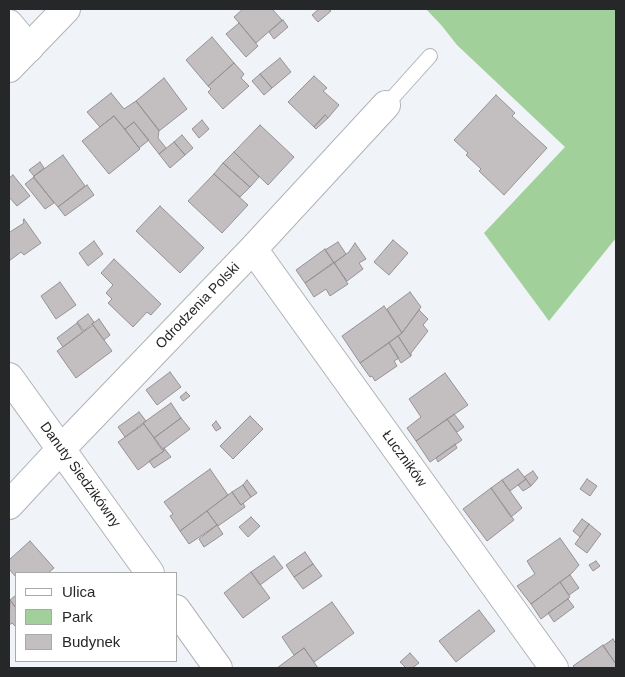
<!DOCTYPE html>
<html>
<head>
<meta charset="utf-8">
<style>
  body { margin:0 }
  #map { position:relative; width:625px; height:677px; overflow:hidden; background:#f0f3f7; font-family:Helvetica,sans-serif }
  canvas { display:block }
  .frame { position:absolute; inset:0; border:10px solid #262728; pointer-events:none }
  .legend { position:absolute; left:15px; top:572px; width:162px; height:90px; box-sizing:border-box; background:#fff; border:1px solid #a8a9a9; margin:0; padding:6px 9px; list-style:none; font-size:15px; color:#262728 }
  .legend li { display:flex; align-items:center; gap:10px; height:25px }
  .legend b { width:25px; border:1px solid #a8a9a9 }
</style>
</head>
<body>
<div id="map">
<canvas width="625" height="677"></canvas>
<div class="frame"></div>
<ul class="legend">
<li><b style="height:6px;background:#fff"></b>Ulica</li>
<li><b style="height:14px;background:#a1d09b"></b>Park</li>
<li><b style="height:14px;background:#c3bfc1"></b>Budynek</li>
</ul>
</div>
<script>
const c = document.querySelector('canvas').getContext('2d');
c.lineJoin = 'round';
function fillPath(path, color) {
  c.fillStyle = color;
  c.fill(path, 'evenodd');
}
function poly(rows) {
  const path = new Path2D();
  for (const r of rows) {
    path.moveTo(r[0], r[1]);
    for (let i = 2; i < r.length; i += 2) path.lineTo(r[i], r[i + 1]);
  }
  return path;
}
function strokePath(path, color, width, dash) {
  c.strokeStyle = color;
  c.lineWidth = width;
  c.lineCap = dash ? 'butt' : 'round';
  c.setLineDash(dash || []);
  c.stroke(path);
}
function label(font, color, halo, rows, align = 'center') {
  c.font = font + ' Helvetica,sans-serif';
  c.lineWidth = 4.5;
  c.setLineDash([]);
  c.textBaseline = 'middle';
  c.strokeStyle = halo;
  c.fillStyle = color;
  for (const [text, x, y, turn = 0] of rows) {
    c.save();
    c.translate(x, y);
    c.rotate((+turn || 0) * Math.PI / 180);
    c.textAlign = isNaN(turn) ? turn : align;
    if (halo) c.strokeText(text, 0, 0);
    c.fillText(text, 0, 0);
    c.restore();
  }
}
fillPath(poly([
  [426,9,616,9,616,238,549,321,484,233,565,147,457,45,442,26]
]), '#a1d09b');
const building = poly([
  [243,9,272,9,282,20,256,43,234,17,243,9],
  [319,9,328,9,331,11,318,22,312,15,319,9],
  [283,20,288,27,274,39,269,32,283,20],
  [239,23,258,46,246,57,226,34,239,23],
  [212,37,234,63,208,86,186,60,212,37],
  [280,58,291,72,272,88,260,74,280,58],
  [234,63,244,74,241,78,249,86,223,109,208,92,211,89,208,86,234,63],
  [260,74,272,88,264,95,252,81,260,74],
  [314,76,327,88,323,91,339,105,328,118,325,115,314,127,288,102,314,76],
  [164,78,187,109,159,131,136,101,164,78],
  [111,93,124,109,136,101,159,130,158,138,166,148,159,154,134,122,125,129,114,116,100,127,87,112,111,93],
  [496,95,515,113,512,116,547,148,504,195,479,171,481,169,466,155,468,153,454,140,496,95],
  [325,115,328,118,316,129,314,127,325,115],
  [114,116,140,149,109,174,82,141,114,116],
  [202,120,209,129,199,138,192,129,202,120],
  [134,122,149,140,139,148,125,129,134,122],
  [260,125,294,157,268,185,234,152,260,125],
  [182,135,193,148,185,155,174,142,182,135],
  [174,142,185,155,170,168,159,154,174,142],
  [234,152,259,177,250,187,223,163,234,152],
  [63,155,85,186,58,207,33,177,63,155],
  [40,162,44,168,34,176,29,170,40,162],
  [223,163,250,187,240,197,214,174,223,163],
  [214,174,248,205,222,233,188,201,214,174],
  [13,175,30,196,17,206,9,197,9,178,13,175],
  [34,177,54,203,45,209,25,184,34,177],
  [87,185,94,195,65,216,58,207,87,185],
  [160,206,204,248,180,273,136,231,160,206],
  [24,219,41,243,24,255,21,252,9,261,9,230,10,232,24,223,23,220,24,219],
  [393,240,408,253,389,275,374,262,393,240],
  [94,241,103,254,88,266,79,253,94,241],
  [338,242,346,254,334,263,325,250,338,242],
  [355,243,366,259,359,263,363,269,347,281,334,263,349,252,355,243],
  [325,249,334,263,305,283,296,270,325,249],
  [114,259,161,304,151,315,147,312,133,327,108,303,112,299,106,293,113,285,101,273,114,259],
  [334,262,348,284,330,296,326,289,314,297,305,283,334,262],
  [60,282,76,305,56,319,41,296,60,282],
  [410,292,421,307,402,333,387,309,410,292],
  [384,306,402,333,360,363,342,336,384,306],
  [419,310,428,319,423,325,428,331,411,353,411,356,398,336,402,333,419,310],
  [88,314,94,322,84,331,77,322,88,314],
  [99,319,110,335,104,340,92,324,99,319],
  [77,323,83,332,63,347,57,338,77,323],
  [93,325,112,351,76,378,57,351,93,325],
  [398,336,411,356,401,363,389,343,398,336],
  [389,343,399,358,394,361,397,366,375,381,372,376,370,377,360,363,389,343],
  [170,372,181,387,157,405,146,390,170,372],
  [445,373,468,405,416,441,407,428,421,417,409,399,445,373],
  [186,392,190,396,183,401,180,397,186,392],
  [171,403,181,418,154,438,143,423,171,403],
  [139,412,146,421,125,437,118,427,139,412],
  [454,414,464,427,457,432,447,419,454,414],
  [250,416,263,429,233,459,220,446,250,416],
  [181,418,190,429,162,450,154,438,181,418],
  [447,419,462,440,430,462,416,441,447,419],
  [216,421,221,428,216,431,212,425,216,421],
  [144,424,164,451,138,470,118,442,144,424],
  [455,444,457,448,438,462,436,458,455,444],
  [164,448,171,457,154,468,149,461,164,451,164,448],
  [210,469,228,495,180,531,170,516,173,514,164,502,210,469],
  [518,469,526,479,510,491,502,480,518,469],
  [533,471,538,478,531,486,524,477,533,471],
  [526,479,531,486,523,491,518,485,526,479],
  [587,479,597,486,590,496,580,489,587,479],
  [247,480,257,493,251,497,243,485,247,480],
  [502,480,522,508,511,517,491,488,502,480],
  [243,485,251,497,241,505,232,492,243,485],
  [491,488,514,520,487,541,463,509,491,488],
  [232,492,241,505,243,503,245,507,218,526,207,511,232,492],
  [207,511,217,525,189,544,180,531,207,511],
  [251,517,260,526,248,537,239,527,251,517],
  [582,519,589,524,580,537,573,531,582,519],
  [589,524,601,534,587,553,575,544,589,524],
  [217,525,223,534,204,547,199,539,217,525],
  [560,538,579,565,572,573,531,604,517,586,535,574,527,561,560,538],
  [30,541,54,568,48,573,16,573,16,577,9,569,9,560,30,541],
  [305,552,313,564,294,577,286,565,305,552],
  [274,556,283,568,260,585,251,572,274,556],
  [596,561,600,566,593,571,589,565,596,561],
  [313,564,322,576,303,589,294,577,313,564],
  [251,572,270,598,243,618,224,593,251,572],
  [570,575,579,588,569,595,560,582,570,575],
  [560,582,570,597,541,619,531,604,560,582],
  [16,595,16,608,10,600,16,595],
  [568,599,574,607,554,622,548,613,568,599],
  [10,600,16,608,16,627,12,623,9,625,10,600],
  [332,602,354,633,314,662,304,648,294,655,282,637,332,602],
  [479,610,495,631,456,662,439,641,479,610],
  [613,639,616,644,616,664,603,646,613,639],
  [603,645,616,664,616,668,575,668,573,666,603,645],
  [304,648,318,668,277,668,304,648],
  [410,653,419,663,412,668,406,668,400,662,410,653]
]);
fillPath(building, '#c3bfc1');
strokePath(building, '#969194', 1);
const service = poly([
  [386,105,430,56]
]);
const minor = poly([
  [9,24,29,48],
  [253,249,554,668],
  [9,377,150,573],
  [9,505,61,449,253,249,386,105],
  [176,609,218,668]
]);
const tertiary = poly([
  [9,68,66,9]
]);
strokePath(service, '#b0b3b6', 16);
strokePath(minor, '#b0b3b6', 30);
strokePath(tertiary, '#b0b3b6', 30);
strokePath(service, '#fff', 14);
strokePath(minor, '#fff', 28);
strokePath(tertiary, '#fff', 28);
label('14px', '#262728', '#fff', [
  ["Odrodzenia Polski",198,306,-46],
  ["Łuczników",404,459,54],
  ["Danuty Siedzikówny",80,475,54]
]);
</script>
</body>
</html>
